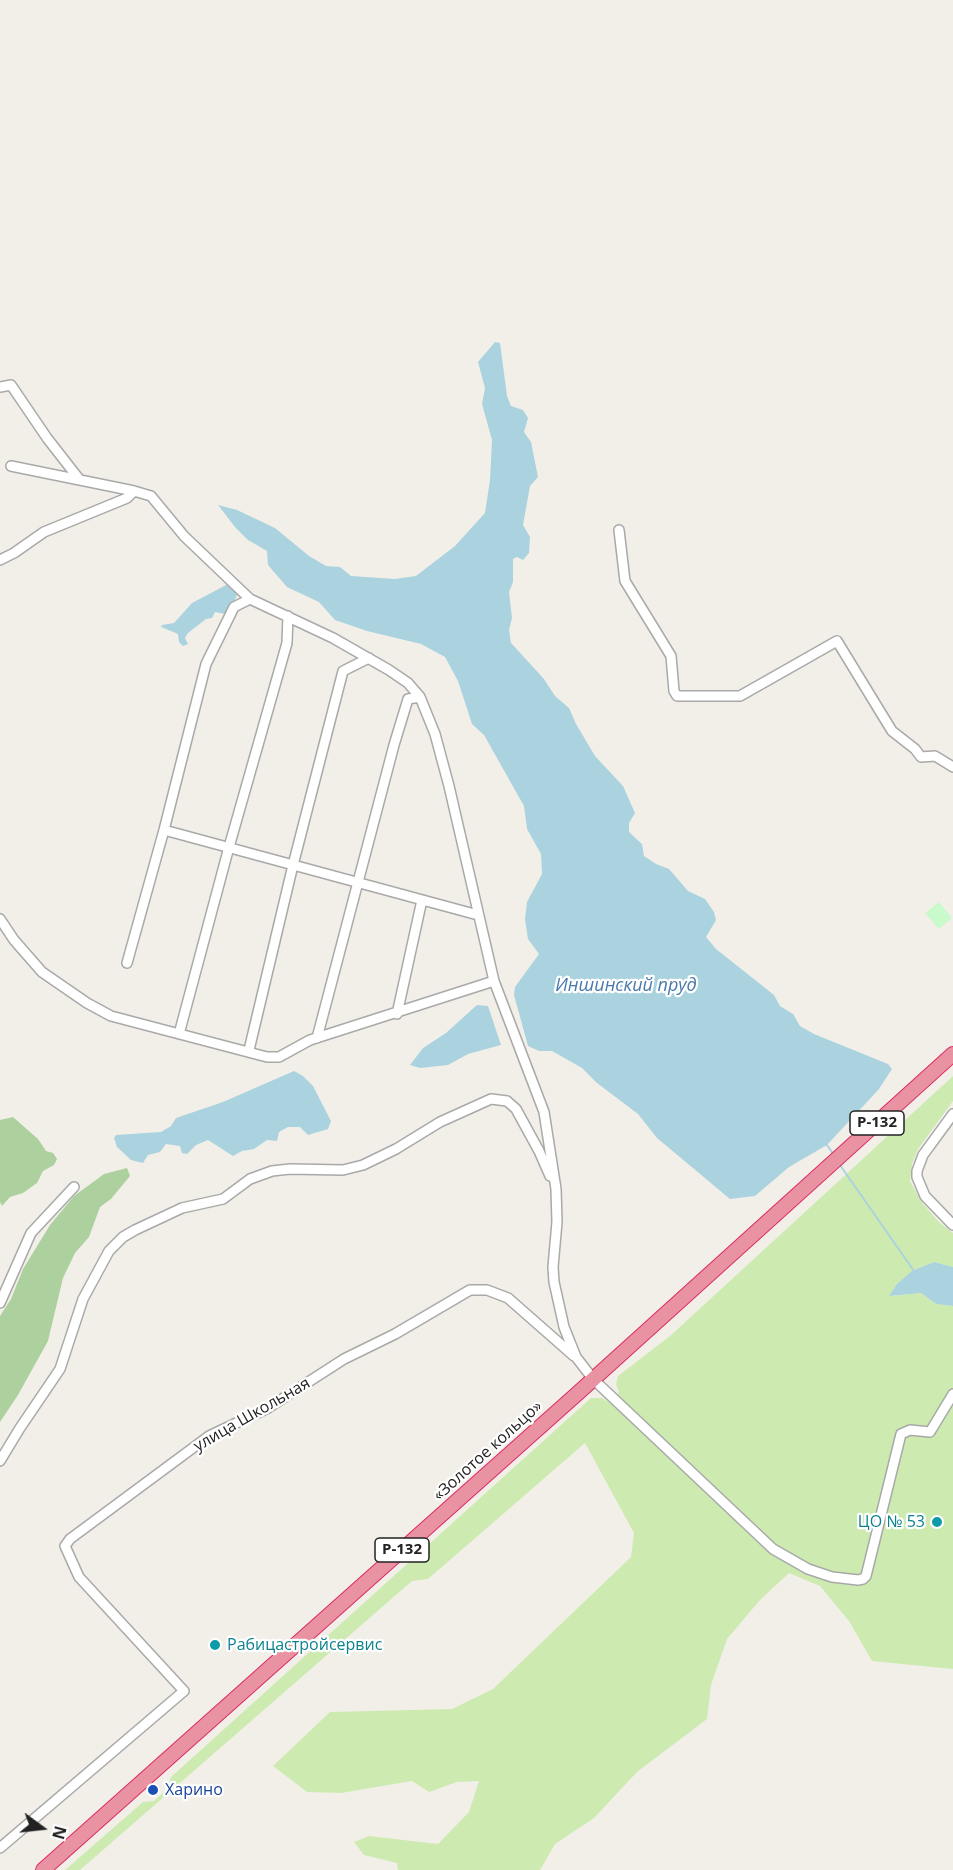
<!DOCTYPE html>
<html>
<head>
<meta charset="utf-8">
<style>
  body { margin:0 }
  #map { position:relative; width:953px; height:1870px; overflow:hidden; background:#f2efe9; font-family:"Open Sans",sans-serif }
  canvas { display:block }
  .north { position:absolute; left:12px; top:1798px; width:60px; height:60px; -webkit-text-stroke:4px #fff; paint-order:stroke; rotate:105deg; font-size:16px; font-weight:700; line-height:24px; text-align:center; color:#222 }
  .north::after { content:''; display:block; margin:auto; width:21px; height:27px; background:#222; clip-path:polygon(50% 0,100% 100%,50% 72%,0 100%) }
</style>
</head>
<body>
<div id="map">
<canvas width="953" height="1870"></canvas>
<div class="north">N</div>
</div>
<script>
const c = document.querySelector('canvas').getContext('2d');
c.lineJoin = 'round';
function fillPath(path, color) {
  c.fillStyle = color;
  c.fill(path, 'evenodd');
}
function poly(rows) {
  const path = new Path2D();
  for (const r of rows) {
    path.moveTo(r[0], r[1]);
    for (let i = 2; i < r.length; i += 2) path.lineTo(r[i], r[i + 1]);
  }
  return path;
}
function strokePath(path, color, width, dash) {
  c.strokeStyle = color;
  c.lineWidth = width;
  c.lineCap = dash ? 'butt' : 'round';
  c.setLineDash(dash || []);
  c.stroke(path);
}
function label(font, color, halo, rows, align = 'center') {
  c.font = font + ' "Open Sans",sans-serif';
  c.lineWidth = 4.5;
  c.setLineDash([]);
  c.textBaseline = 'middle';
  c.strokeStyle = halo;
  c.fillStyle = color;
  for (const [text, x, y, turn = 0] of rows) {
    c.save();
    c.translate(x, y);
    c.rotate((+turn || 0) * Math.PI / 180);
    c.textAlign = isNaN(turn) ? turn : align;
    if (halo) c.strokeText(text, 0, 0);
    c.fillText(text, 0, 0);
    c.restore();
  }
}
fillPath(poly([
  [953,1076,953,1101,918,1149,912,1164,910,1181,923,1204,940,1223,953,1233,953,1267,934,1262,913,1271,897,1284,890,1296,921,1293,936,1304,953,1306,953,1669,872,1661,849,1621,820,1586,789,1573,760,1600,727,1639,711,1685,707,1719,637,1772,594,1818,555,1844,540,1870,398,1870,397,1863,364,1855,354,1842,369,1836,438,1844,469,1812,479,1781,457,1782,429,1792,412,1781,341,1793,307,1792,273,1766,330,1712,452,1709,493,1689,631,1557,634,1533,585,1443,428,1579,412,1581,80,1870,65,1870,143,1802,154,1801,167,1789,171,1777,591,1398,602,1398,610,1403,619,1392,616,1384,618,1376,670,1336]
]), '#cdebb0');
fillPath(poly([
  [13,1117,38,1139,46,1151,53,1153,57,1159,54,1165,43,1171,37,1183,23,1193,10,1197,2,1206,0,1202,0,1120],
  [127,1168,130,1176,111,1199,100,1207,89,1237,75,1253,63,1278,48,1341,18,1395,0,1422,0,1316,11,1299,23,1269,50,1225,74,1196,104,1174]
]), '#add19e');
fillPath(poly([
  [939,902,952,918,939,929,925,913]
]), '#c8facc');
fillPath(poly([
  [495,342,500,343,507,396,511,406,523,410,528,418,524,432,531,442,538,477,530,486,523,525,530,537,529,553,523,560,517,557,513,559,513,582,509,592,512,618,509,630,511,643,544,679,555,696,569,708,576,724,595,756,623,786,635,813,629,823,629,832,642,844,644,856,656,864,669,869,688,891,705,899,714,912,716,920,706,937,716,949,774,995,780,1006,793,1014,800,1026,814,1034,888,1064,892,1069,879,1089,827,1145,789,1167,755,1196,730,1199,657,1138,638,1114,597,1083,582,1068,552,1051,539,1051,528,1046,514,995,515,987,539,954,528,939,525,919,527,902,542,874,541,854,527,829,524,806,484,735,472,724,458,681,445,657,421,644,367,631,335,620,319,602,287,587,268,565,267,551,248,540,235,527,218,505,237,510,275,528,309,556,326,566,340,567,351,576,395,579,416,576,455,546,485,513,490,480,492,440,482,404,485,388,478,362],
  [230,583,237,590,237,595,230,611,225,614,215,612,212,618,206,619,188,633,185,638,188,644,183,646,179,642,178,634,161,627,162,625,174,623,192,603],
  [477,1005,488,1006,501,1045,468,1054,448,1065,420,1068,410,1065,423,1048,446,1033],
  [294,1071,303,1076,313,1086,331,1121,328,1129,308,1135,300,1127,288,1127,279,1132,277,1141,267,1140,254,1149,242,1151,233,1156,208,1140,196,1145,187,1154,182,1153,180,1146,166,1144,160,1152,148,1155,143,1163,131,1160,117,1147,114,1138,116,1135,161,1132,171,1126,176,1118,223,1102],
  [934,1262,953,1267,953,1306,936,1304,921,1293,889,1296,897,1284,912,1271]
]), '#aad3df');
strokePath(poly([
  [827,1145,834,1155],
  [840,1165,914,1271]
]), '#aad3df', 2);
const minor = poly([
  [0,387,11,385,47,438,79,479],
  [11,466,134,491,151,496,184,536,250,599,333,638,389,670,408,683,420,697,435,734,449,786,494,981,544,1112,556,1189,557,1222,553,1267,554,1282,564,1327,576,1357,593,1379,773,1549,808,1569,832,1577,858,1580,863,1579,866,1576,901,1434,910,1430,930,1432,953,1394],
  [619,530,625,581,671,656,674,691,677,696,740,696,837,641,892,731,915,749,921,757,935,756,953,767],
  [0,560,14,553,44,532,127,498,134,491],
  [164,830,478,915],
  [0,919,14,940,42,972,87,1003,111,1016,267,1057,279,1057,310,1040,494,981],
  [127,963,164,830,206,664,234,607,250,599],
  [397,1014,422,900],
  [179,1034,229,847,287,643,288,616],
  [317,1038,394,745,408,699,420,697],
  [249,1050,293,865,343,671,369,658],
  [953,1114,923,1155,917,1171,917,1177,925,1196,953,1225],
  [0,1303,31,1233,74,1187],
  [0,1461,20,1428,60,1369,83,1299,109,1251,123,1237,135,1230,182,1208,223,1199,250,1179,272,1171,290,1169,343,1170,363,1165,396,1149,440,1122,491,1099,507,1101,516,1109,539,1151,550,1176],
  [0,1848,184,1691,79,1577,65,1546,70,1539,209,1436,268,1408,344,1359,395,1334,470,1290,487,1290,508,1298,574,1356]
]);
const highway = poly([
  [43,1870,578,1393,953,1054]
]);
strokePath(minor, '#a9a9a9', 12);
strokePath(highway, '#dc2a67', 16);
strokePath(minor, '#fff', 9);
strokePath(highway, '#e892a2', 14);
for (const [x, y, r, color] of [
  [937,1522,6,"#0f9aa8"],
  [215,1645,6,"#0f9aa8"],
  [153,1790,6,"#1a4fb4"]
]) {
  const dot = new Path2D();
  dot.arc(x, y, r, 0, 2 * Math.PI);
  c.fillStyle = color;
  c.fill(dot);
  strokePath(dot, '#fff', 2);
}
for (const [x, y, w] of [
  [877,1123,54],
  [402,1550,54]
]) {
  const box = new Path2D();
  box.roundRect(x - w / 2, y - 12, w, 24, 4.5);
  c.fillStyle = '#fff';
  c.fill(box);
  strokePath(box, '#222', 1.5);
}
label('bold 15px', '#222', null, [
  ["Р-132",877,1123],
  ["Р-132",402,1550]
]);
label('16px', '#222', '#fff', [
  ["улица Школьная",252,1415,-30],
  ["«Золотое кольцо»",488,1451,-42]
]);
label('16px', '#0d838f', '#fff', [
  ["ЦО № 53",925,1522],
  ["Рабицастройсервис",227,1645,"left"]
], 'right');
label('16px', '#164399', '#fff', [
  ["Харино",165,1790]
], 'left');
label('italic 18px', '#4a7aab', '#fff', [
  ["Иншинский пруд",626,986]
]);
</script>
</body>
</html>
